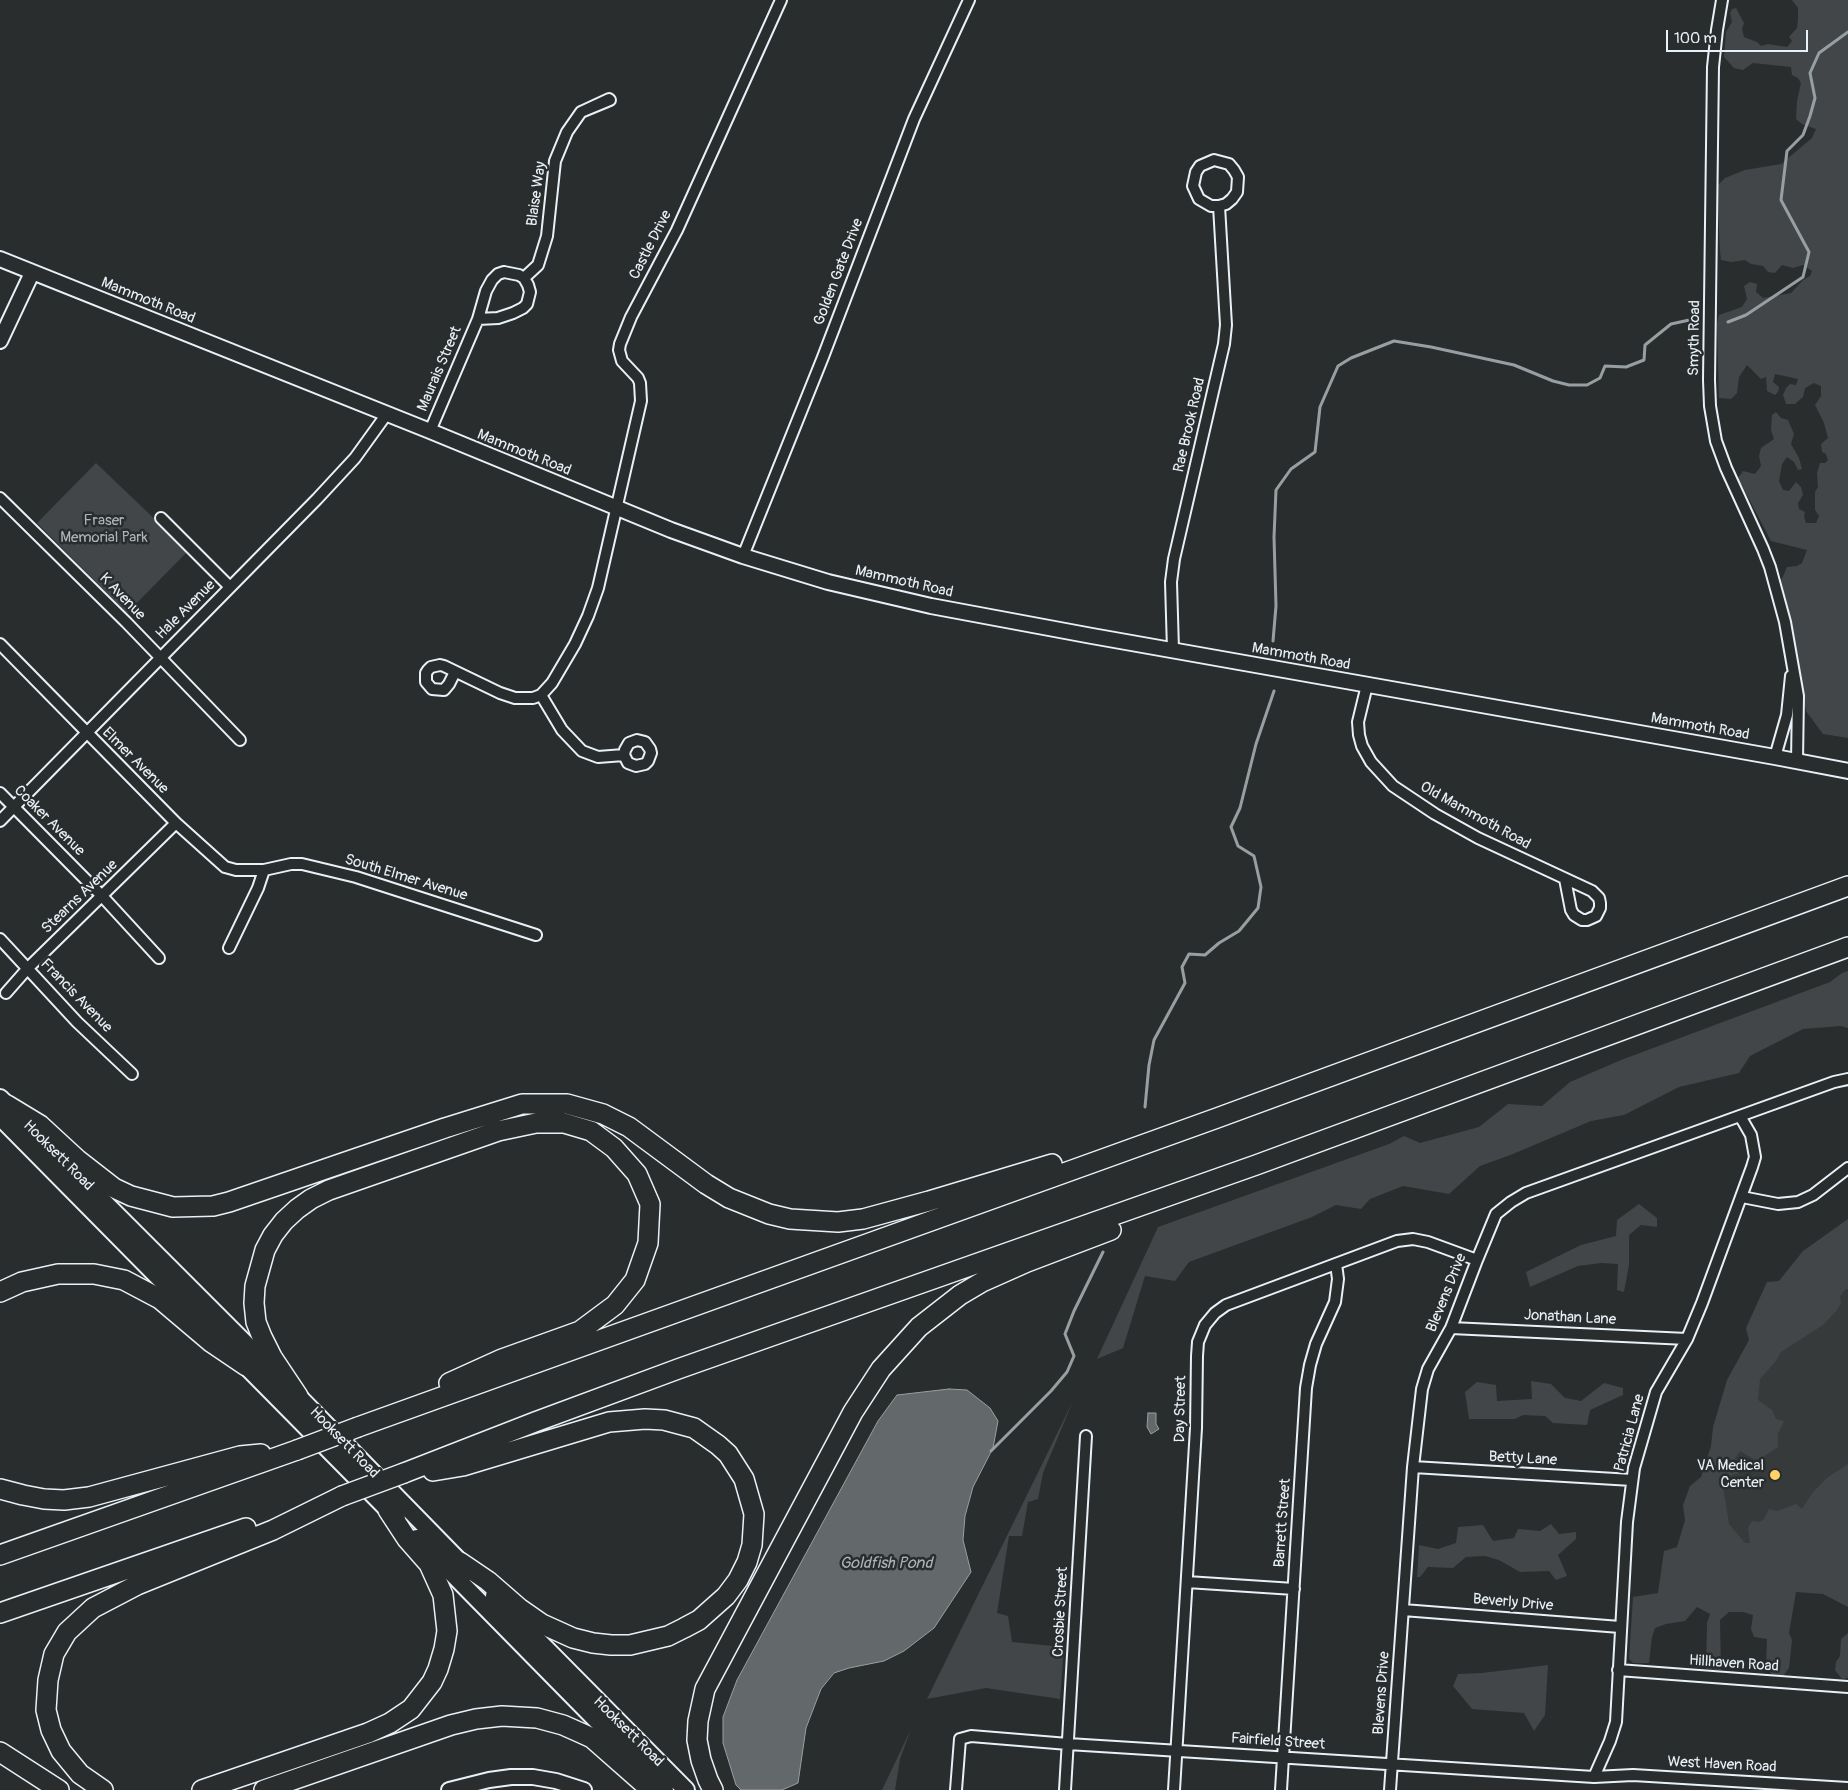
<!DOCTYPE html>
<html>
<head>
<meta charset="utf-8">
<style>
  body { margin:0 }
  #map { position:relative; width:1848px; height:1790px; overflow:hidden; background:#2a2d2e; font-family:Pangolin,sans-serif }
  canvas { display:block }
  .scale { position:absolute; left:1666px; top:30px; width:142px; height:22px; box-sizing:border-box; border:2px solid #e8f1f8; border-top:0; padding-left:6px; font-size:15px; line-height:18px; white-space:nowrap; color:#e8f1f8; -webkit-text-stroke:4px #2a2d2e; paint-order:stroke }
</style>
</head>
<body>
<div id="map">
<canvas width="1848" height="1790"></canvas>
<div class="scale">100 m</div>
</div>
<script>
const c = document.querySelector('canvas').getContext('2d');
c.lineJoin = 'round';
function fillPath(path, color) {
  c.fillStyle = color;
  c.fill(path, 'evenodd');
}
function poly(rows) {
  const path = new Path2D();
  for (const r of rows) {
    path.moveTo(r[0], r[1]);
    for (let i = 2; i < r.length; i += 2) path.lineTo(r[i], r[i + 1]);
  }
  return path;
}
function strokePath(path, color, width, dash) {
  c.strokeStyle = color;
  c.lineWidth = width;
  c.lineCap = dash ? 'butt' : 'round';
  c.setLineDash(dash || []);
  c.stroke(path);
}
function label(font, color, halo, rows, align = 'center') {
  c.font = font + ' Pangolin,sans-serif';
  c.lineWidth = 5;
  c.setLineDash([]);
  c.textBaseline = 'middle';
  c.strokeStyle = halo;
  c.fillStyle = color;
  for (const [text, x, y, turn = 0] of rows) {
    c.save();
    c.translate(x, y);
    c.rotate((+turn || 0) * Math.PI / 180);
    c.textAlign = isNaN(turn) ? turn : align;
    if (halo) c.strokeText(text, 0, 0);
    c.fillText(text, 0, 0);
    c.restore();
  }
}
fillPath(poly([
  [1848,1221,1848,1602,1830,1587,1673,1563,1733,1388]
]), '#363a3b');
fillPath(poly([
  [1792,0,1848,0,1848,738,1823,734,1806,711,1781,581,1787,567,1797,566,1802,563,1807,550,1771,541,1738,478,1743,471,1755,474,1761,466,1759,456,1761,448,1774,439,1771,430,1772,415,1776,412,1781,418,1788,420,1794,434,1791,444,1799,458,1802,469,1798,470,1794,462,1787,457,1782,464,1779,481,1783,490,1789,491,1796,482,1801,487,1803,495,1798,503,1799,509,1805,512,1804,517,1806,523,1816,523,1819,516,1815,510,1815,492,1818,487,1817,473,1820,463,1825,463,1828,460,1826,454,1822,452,1821,444,1828,438,1824,423,1815,405,1821,396,1821,386,1814,383,1805,388,1803,397,1795,404,1786,404,1783,395,1786,388,1790,384,1796,385,1798,379,1775,374,1773,382,1779,387,1778,392,1775,395,1767,391,1766,377,1761,379,1747,365,1739,377,1737,393,1731,399,1719,398,1717,324,1719,315,1742,307,1747,299,1744,286,1750,282,1757,284,1756,292,1763,298,1791,293,1803,280,1810,276,1812,271,1803,265,1793,268,1782,265,1775,273,1768,272,1763,266,1751,264,1745,260,1731,262,1721,260,1720,251,1717,186,1725,178,1745,170,1781,164,1812,138,1816,129,1802,124,1796,119,1797,101,1801,83,1798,78,1792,75,1791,67,1753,63,1743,70,1734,68,1724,57,1726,32,1732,22,1730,13,1732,9,1736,8,1744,23,1742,29,1744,37,1757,42,1761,46,1768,44,1787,47,1792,41,1789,37,1797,28,1798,19,1798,8],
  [96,463,188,551,127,613,37,523],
  [1848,971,1848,1028,1841,1026,1803,1029,1750,1056,1739,1073,1679,1087,1624,1115,1591,1121,1513,1154,1480,1166,1449,1194,1403,1186,1370,1199,1361,1209,1336,1205,1312,1217,1189,1262,1175,1281,1145,1276,1123,1348,1097,1359,1158,1227,1389,1144,1404,1136,1420,1143,1479,1127,1508,1104,1542,1106,1570,1082,1621,1060,1830,982,1842,973],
  [1639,1204,1657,1218,1657,1227,1641,1225,1629,1235,1629,1265,1624,1292,1617,1290,1618,1264,1601,1263,1578,1266,1530,1287,1526,1272,1581,1245,1616,1236,1617,1220],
  [1848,1219,1848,1289,1846,1289,1840,1296,1841,1303,1837,1310,1823,1325,1781,1352,1776,1361,1760,1379,1758,1400,1772,1410,1776,1419,1784,1421,1778,1434,1778,1447,1757,1461,1740,1451,1733,1462,1740,1469,1739,1473,1723,1478,1723,1486,1729,1524,1745,1543,1750,1543,1748,1528,1752,1521,1760,1522,1764,1519,1769,1509,1777,1511,1796,1504,1802,1509,1813,1492,1828,1477,1848,1464,1848,1607,1823,1594,1796,1592,1789,1633,1792,1640,1789,1668,1781,1679,1776,1679,1766,1668,1767,1639,1754,1637,1751,1629,1753,1615,1743,1612,1729,1612,1720,1620,1721,1670,1706,1669,1707,1623,1710,1614,1697,1607,1685,1621,1666,1624,1655,1628,1652,1637,1649,1663,1633,1663,1629,1659,1633,1597,1658,1593,1664,1551,1677,1547,1685,1520,1683,1505,1690,1486,1701,1477,1711,1446,1713,1427,1727,1380,1749,1340,1746,1328,1767,1282,1779,1281,1803,1251],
  [1531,1381,1551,1384,1565,1398,1581,1401,1604,1383,1623,1388,1623,1395,1590,1410,1587,1425,1553,1423,1545,1416,1523,1415,1515,1419,1469,1419,1465,1392,1477,1382,1496,1385,1497,1401,1532,1399],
  [1073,1401,1043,1473,1038,1499,1028,1502,1022,1536,1009,1536,997,1613,1008,1616,1012,1642,1064,1647,1060,1699,986,1688,927,1699],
  [1551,1524,1559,1534,1576,1532,1576,1539,1558,1555,1567,1576,1556,1580,1549,1571,1520,1572,1499,1560,1485,1556,1466,1557,1453,1568,1428,1567,1420,1577,1417,1577,1419,1545,1438,1549,1456,1543,1458,1527,1483,1525,1493,1541,1514,1538,1518,1529,1540,1531],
  [1848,1633,1848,1678,1842,1679,1835,1670,1836,1662,1840,1656,1841,1639],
  [1548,1665,1545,1715,1534,1731,1524,1713,1472,1709,1453,1686,1458,1674,1482,1673],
  [911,1729,900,1759,895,1790,882,1790]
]), '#424648');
const water = poly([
  [949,1389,967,1390,990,1408,998,1421,993,1448,973,1487,965,1516,963,1540,971,1572,934,1628,904,1651,884,1661,849,1668,834,1673,821,1689,806,1728,798,1783,782,1790,741,1790,736,1785,723,1743,723,1717,737,1680,878,1421,897,1395,949,1389],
  [1148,1413,1156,1413,1156,1424,1159,1429,1151,1434,1147,1427,1148,1413]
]);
fillPath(water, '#63686b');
strokePath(water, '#989fa3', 1);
strokePath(poly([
  [1728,322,1746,315,1803,277,1809,252,1781,200,1787,151,1803,135,1810,116,1815,98,1810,73,1819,53,1848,32],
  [1273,641,1276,606,1274,537,1276,490,1291,469,1315,452,1320,407,1338,366,1351,358,1394,341,1431,347,1514,365,1553,381,1569,385,1587,385,1600,378,1605,366,1626,367,1644,360,1645,345,1671,324,1694,319],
  [1145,1107,1149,1065,1154,1040,1185,983,1182,967,1189,954,1205,955,1219,943,1239,931,1258,908,1261,887,1254,856,1238,846,1231,827,1240,808,1256,744,1274,691],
  [991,1451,1051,1391,1067,1372,1074,1356,1065,1334,1074,1311,1103,1252]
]), '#989fa3', 3);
const street = poly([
  [1722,0,1717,30,1713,67,1709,380,1710,406,1716,441,1726,468,1763,549,1770,567,1785,622,1798,696,1797,761],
  [504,272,519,275,524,278,528,285,530,292,527,304,523,308,513,313,498,318,478,319,486,291,492,280,498,274,504,272],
  [524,278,538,265,547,236,555,161,567,132,581,112,609,99,610,100,581,112],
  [430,431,478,319],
  [0,498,126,622,240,740],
  [161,518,230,587],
  [743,556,823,357,914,119,969,0],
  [0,644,176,823,225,867,236,870,264,870,291,864,302,864,356,877,536,935],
  [1173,650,1171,582,1174,559,1224,344,1226,325,1219,206,1211,206,1199,199,1193,186,1196,172,1200,166,1214,160,1229,164,1234,170,1238,177,1237,192,1232,199,1226,204,1219,206],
  [455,672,449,684,444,690,432,689,426,682,426,673,428,670,431,667,440,665,444,666,500,693,515,698,533,698,541,695,552,683,575,644,588,616,598,588,641,401,640,383,638,378,622,361,619,350,620,344,631,317,677,230,781,0],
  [1367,685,1358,722,1359,735,1362,746,1371,762,1393,786,1435,814,1478,838,1592,891,1599,898,1600,903,1600,908,1596,916,1587,920,1582,920,1574,915,1571,910,1565,879],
  [541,695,562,730,582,751,598,757,624,755,628,763,636,766,645,764,648,761,651,753,650,749,645,742,637,740,629,743,625,750,624,755],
  [1775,757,1787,715,1791,676],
  [0,793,102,896,159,958],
  [0,821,317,499,355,458,386,415],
  [0,939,77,1022,132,1074],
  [229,948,258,888,264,870],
  [6,993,28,968,176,823],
  [1742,1197,1778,1204,1798,1202,1813,1195,1848,1168],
  [1451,1328,1687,1339],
  [1413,1467,1632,1480],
  [1187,1582,1294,1589],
  [1403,1610,1620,1627],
  [1618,1670,1848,1687],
  [1594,1777,1610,1741,1616,1722,1627,1522,1634,1468,1656,1392,1687,1339,1702,1303,1752,1167,1755,1157,1751,1135,1740,1116],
  [956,1790,960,1739,971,1736,1068,1744,1594,1777,1633,1775,1848,1788],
  [1065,1790,1086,1436],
  [1174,1790,1196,1428,1197,1356,1198,1342,1205,1325,1215,1313,1226,1305,1397,1241,1413,1239,1428,1242,1477,1260],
  [1281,1790,1306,1388,1310,1365,1316,1344,1335,1302,1338,1279,1336,1264],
  [1390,1790,1413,1467,1422,1389,1428,1369,1451,1328,1477,1260,1496,1214,1511,1202,1526,1193,1834,1082,1848,1079]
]);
const secondary = poly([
  [0,259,430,431,671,530,743,556,828,582,931,606,1092,636,1775,757,1848,771],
  [0,341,32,273],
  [449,1790,489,1780,511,1777,533,1777,556,1781,584,1790]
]);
const primary = poly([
  [0,1098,298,1396,470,1572],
  [0,1117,397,1519],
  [417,1538,665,1790],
  [494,1596,686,1790]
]);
const highway = poly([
  [7,1105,40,1125,78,1160,114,1188,131,1196,173,1207,213,1206,229,1202,445,1128,522,1104,567,1104,603,1114,629,1127,706,1184,729,1198,769,1214,790,1219,838,1222,863,1219,929,1201,1052,1164],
  [0,1292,22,1282,58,1274,94,1274,124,1280,160,1299,212,1343,246,1366],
  [298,1396,272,1357,262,1337,256,1322,254,1303,255,1286,265,1250,273,1235,284,1221,297,1209,311,1199,329,1190,498,1131,536,1123,564,1123,591,1131,614,1148,637,1174,650,1204,648,1243,635,1280,615,1305,580,1331,502,1359,449,1383],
  [358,1427,1217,1118,1848,886],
  [433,1471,463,1466,609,1422,645,1419,664,1420,694,1428,718,1445,728,1454,744,1479,754,1514,752,1545,747,1562,738,1580,726,1596,699,1620,684,1628,668,1636,630,1645,611,1645,593,1643,573,1638,542,1624,519,1608,488,1581,460,1562],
  [404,1473,535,1422,678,1369,1256,1165,1848,947],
  [0,1489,23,1495,44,1499,64,1500,89,1497,240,1456,261,1454],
  [0,1555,297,1450],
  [0,1613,246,1528],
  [0,1752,59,1790],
  [103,1790,80,1774,61,1751,51,1730,46,1710,48,1680,54,1654,67,1632,93,1608,137,1585,273,1530,342,1496],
  [202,1790,368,1733,390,1723,411,1709,432,1682,438,1669,444,1649,447,1631,443,1595,429,1564,407,1539,388,1510],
  [264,1790,451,1725,476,1719,502,1716,537,1718,563,1725,581,1733,592,1738,651,1790],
  [713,1790,708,1780,701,1760,697,1740,698,1721,705,1689,853,1412,881,1369,919,1327,960,1295,982,1282,1027,1262,1111,1230]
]);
strokePath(street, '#e8f1f8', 14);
strokePath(secondary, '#e8f1f8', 18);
strokePath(primary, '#e8f1f8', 20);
strokePath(highway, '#e8f1f8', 22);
strokePath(street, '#2a2d2e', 10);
strokePath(secondary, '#2a2d2e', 14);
strokePath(primary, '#2a2d2e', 16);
strokePath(highway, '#2a2d2e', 19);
const highwayBridge = poly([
  [297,1450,358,1427],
  [342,1496,404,1473]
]);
strokePath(highwayBridge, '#e8f1f8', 22, []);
strokePath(highwayBridge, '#2a2d2e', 19);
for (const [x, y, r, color] of [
  [1775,1475,6,"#ffd166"]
]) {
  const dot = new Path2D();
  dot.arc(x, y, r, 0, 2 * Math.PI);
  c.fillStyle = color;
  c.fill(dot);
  strokePath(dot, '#2a2d2e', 2);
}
label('15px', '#e8f1f8', '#2a2d2e', [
  ["Blaise Way",537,194,-82],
  ["Castle Drive",651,245,-63],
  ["Golden Gate Drive",839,272,-69],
  ["Mammoth Road",148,301,22],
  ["Smyth Road",1695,338,-89],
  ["Maurais Street",440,369,-67],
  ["Rae Brook Road",1190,425,-77],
  ["Mammoth Road",524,453,22],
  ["Mammoth Road",904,582,13],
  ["K Avenue",122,597,46],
  ["Hale Avenue",186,610,-45],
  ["Mammoth Road",1301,657,10],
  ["Mammoth Road",1700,727,10],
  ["Elmer Avenue",135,761,45],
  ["Old Mammoth Road",1475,816,29],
  ["Coaker Avenue",49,821,45],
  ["South Elmer Avenue",406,878,17],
  ["Stearns Avenue",80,897,-44],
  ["Francis Avenue",76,996,46],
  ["Hooksett Road",58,1156,45],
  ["Blevens Drive",1447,1293,-68],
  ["Jonathan Lane",1570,1318,3],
  ["Day Street",1181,1409,-89],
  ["Patricia Lane",1630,1433,-75],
  ["Hooksett Road",344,1443,46],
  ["Betty Lane",1523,1459,3],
  ["Barrett Street",1283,1523,-86],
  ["Beverly Drive",1513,1603,5],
  ["Crosbie Street",1061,1612,-87],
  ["Hillhaven Road",1734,1664,4],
  ["Blevens Drive",1382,1693,-86],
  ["Hooksett Road",628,1732,45],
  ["Fairfield Street",1278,1742,4],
  ["West Haven Road",1722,1765,3]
]);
label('15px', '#aeb5ba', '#2a2d2e', [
  ["Fraser",104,521],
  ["Memorial Park",104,538]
]);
label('15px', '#e8f1f8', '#2a2d2e', [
  ["VA Medical",1764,1466],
  ["Center",1764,1483]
], 'right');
label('italic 16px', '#acb3b9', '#2a2d2e', [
  ["Goldfish Pond",886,1564]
]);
</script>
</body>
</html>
